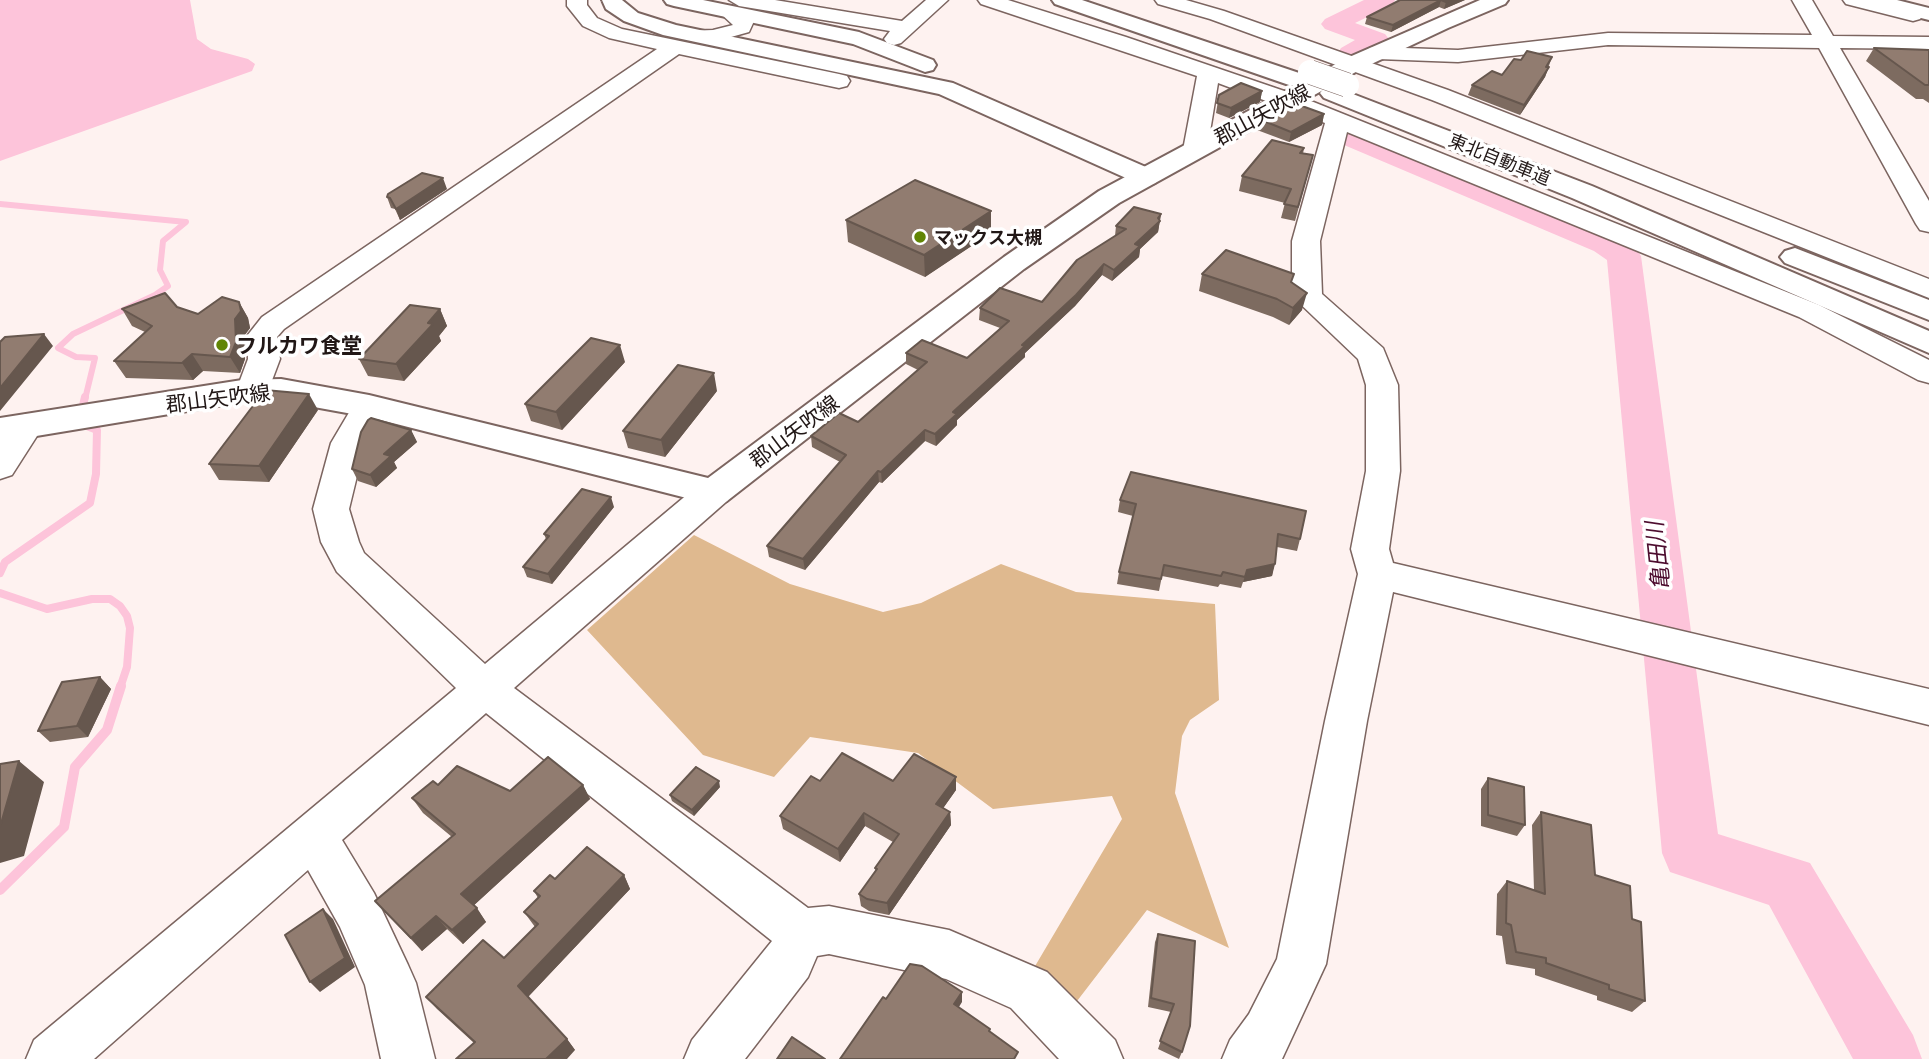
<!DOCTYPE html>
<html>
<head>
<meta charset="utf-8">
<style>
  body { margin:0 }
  canvas { display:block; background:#fef2f0 }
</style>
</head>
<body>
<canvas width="1929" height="1059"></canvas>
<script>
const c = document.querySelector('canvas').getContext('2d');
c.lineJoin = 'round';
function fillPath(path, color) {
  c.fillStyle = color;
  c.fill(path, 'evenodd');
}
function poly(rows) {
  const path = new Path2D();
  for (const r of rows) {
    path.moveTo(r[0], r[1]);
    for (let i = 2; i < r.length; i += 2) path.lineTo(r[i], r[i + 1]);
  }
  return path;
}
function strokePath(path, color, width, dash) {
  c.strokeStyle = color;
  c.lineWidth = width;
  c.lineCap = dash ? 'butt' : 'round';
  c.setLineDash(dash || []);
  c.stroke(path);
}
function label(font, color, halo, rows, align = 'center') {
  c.font = font + ' Georgia,"Noto Sans JP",serif';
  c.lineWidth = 7;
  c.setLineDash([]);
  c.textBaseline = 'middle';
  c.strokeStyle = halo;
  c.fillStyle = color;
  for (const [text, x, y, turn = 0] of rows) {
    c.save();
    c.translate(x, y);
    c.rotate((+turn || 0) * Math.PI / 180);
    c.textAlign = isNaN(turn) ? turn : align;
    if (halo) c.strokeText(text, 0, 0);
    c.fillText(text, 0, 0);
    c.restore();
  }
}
fillPath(poly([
  [694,535,790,584,883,612,921,603,1001,564,1076,592,1215,604,1219,700,1190,720,1182,736,1175,793,1229,948,1147,910,1074,1005,1028,978,1122,819,1112,796,993,809,918,753,810,737,774,777,703,755,587,630]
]), '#dfb98f');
fillPath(poly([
  [0,0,190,0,197,39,211,49,248,59,255,64,252,71,0,161]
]), '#fdc4da');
strokePath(poly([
  [0,204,186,222,163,241,160,270,168,286,155,295,73,334,58,348,76,357,95,358,85,399]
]), '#fdc4da', 6);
strokePath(poly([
  [81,414,85,397],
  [0,573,5,562,90,503,96,474,97,430,82,424],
  [0,593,47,609,92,599,110,599,120,606,127,616,130,628,127,667,120,688]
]), '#fdc4da', 8);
strokePath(poly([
  [0,890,64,827,75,767,107,730,121,686]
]), '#fdc4da', 10);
fillPath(poly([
  [1364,0,1395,0,1392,5,1355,23,1385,34,1389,39,1385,44,1359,60,1350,62,1341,60,1337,54,1341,48,1355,40,1325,29,1321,24,1325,19,1364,0],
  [1348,127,1618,237,1636,249,1641,256,1718,834,1810,863,1913,1035,1922,1059,1853,1059,1769,905,1670,872,1662,853,1607,260,1594,251,1337,142,1333,136,1337,130,1348,127]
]), '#fdc4da');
const minor = poly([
  [567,0,587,0,587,5,597,18,622,29,839,74,847,76,850,81,847,86,839,88,679,54,284,329,277,337,280,359,268,391,263,398,252,401,241,398,236,391,248,359,247,336,262,317,657,49,609,38,583,26,567,6,567,0],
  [729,0,775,0,902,21,926,0,948,0,901,43,894,45,887,43,884,39,890,31,739,6,729,0],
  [978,0,1008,0,1126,37,1296,95,1819,305,1929,360,1929,383,1918,380,1799,317,1347,132,1320,241,1322,294,1383,348,1398,385,1400,471,1389,549,1393,563,1929,689,1929,725,1393,592,1367,721,1326,964,1282,1059,1222,1059,1230,1040,1249,1014,1277,959,1325,721,1358,574,1351,549,1366,471,1366,385,1358,359,1292,296,1292,241,1325,123,1218,83,1207,150,1204,155,1195,157,1186,155,1183,150,1197,76,981,4,978,0],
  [1155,0,1186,0,1224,11,1448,90,1929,279,1929,298,1432,100,1210,19,1158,4,1155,0],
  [1792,0,1812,0,1833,36,1929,37,1929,49,1840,48,1929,201,1929,232,1920,230,1916,224,1819,48,1608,45,1458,62,1378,59,1370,58,1367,53,1370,48,1378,47,1458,50,1608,33,1812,35,1792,0],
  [1843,0,1877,0,1920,11,1923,15,1920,19,1913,21,1846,4,1843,0],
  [729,6,751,17,754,21,749,32,713,42,686,39,683,35,686,31,713,30,733,25,719,12,722,8,729,6],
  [369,396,381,399,385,406,365,443,349,509,359,542,364,553,485,664,701,483,714,480,727,483,732,492,727,501,514,688,808,908,829,906,949,930,1047,972,1115,1040,1123,1059,1059,1059,1011,1008,946,979,829,954,817,956,808,977,745,1059,684,1059,692,1040,772,941,486,713,342,840,374,893,408,965,416,983,435,1059,381,1059,365,985,340,927,308,870,94,1059,26,1059,34,1040,456,688,337,572,321,542,313,509,331,443,357,399,369,396],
  [27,414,39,417,44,425,12,475,0,479,0,440,15,417,27,414]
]);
const major = poly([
  [1480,0,1508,0,1505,4,1448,28,1363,68,1119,203,1024,269,727,501,714,505,369,417,281,401,242,402,0,442,0,418,242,380,281,379,369,395,708,478,1004,257,1099,191,1347,58,1480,0]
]);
const highway = poly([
  [602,0,622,0,638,13,676,25,953,83,1155,171,1159,177,1155,183,1146,185,1137,183,939,94,663,35,624,21,606,9,602,0],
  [664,0,703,0,859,32,933,60,936,65,933,70,925,72,853,44,674,6,667,4,664,0],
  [1052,0,1082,0,1305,75,1309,80,1305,85,1289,85,1055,4,1052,0],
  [1862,0,1897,0,1929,8,1929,20,1865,4,1862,0],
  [1332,86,1592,186,1929,331,1929,353,1572,198,1324,98,1320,93,1324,88,1332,86],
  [1795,248,1929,300,1929,320,1785,263,1780,257,1785,251,1795,248]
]);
strokePath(minor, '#7c6560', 3);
strokePath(major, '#7c6560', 4);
strokePath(highway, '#7c6560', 4);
fillPath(minor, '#fff');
fillPath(major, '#fff');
fillPath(highway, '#fff');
const highwayBridge = poly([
  [1310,72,1347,85]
]);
strokePath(highwayBridge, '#7c6560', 25, []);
strokePath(highwayBridge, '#fff', 24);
fillPath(poly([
  [1400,0,1465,0,1444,9,1439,7,1391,32,1365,24,1367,17],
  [1874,48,1929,50,1929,103,1923,99,1916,99,1866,61],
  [1552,57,1545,77,1520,115,1468,95,1472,85,1502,75,1521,60],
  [1262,91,1260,102,1229,118,1216,113,1219,95],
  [1324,114,1322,125,1289,142,1257,130,1259,119],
  [1304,148,1303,154,1313,155,1295,221,1281,218,1285,203,1239,191,1242,176],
  [447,189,400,220,395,209,391,208,387,197],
  [991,211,991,233,925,277,848,242,846,220],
  [1161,214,1158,232,1140,249,1139,257,1112,281,1102,275,1075,306,1025,353,1025,357,957,420,957,425,936,446,925,441,882,483,879,482,805,570,769,557,767,546,840,462,812,447,811,436,858,422,918,370,906,364,906,353,967,358,1000,328,979,320,980,308,1042,302,1115,236,1116,226],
  [1202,274,1291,282,1302,310,1289,325,1273,317,1199,291],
  [239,302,248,318,250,328,244,336,245,359,240,373,203,371,193,380,126,378,114,361,145,332,132,326,122,309,198,314],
  [440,309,447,326,439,336,441,341,404,381,368,376,359,359],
  [625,362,562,430,531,421,525,404],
  [717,391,665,457,628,448,623,431],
  [318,410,269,482,219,480,209,464],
  [411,430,417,442,394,462,397,468,376,487,358,481,352,469],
  [1120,500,1300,539,1297,551,1277,547,1272,576,1243,582,1241,588,1220,584,1218,587,1162,576,1159,591,1117,584,1119,572,1133,516,1118,512],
  [614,507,552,584,527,577,523,567,546,539,544,534],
  [100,677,111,689,88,737,50,742,38,731],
  [956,777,956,790,943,808,950,812,951,825,889,915,869,911,861,906,859,894,876,872,875,868,893,842,865,826,840,862,783,829,780,816,893,781],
  [1488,778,1525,825,1517,836,1481,826,1481,789],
  [438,785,510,791,583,785,590,799,474,905,486,922,463,944,447,929,422,951,375,901,452,837,423,813,412,798],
  [720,787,694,816,672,801,670,795],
  [1541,812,1632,919,1645,1001,1632,1012,1597,1000,1597,996,1535,975,1535,969,1506,964,1502,936,1496,935,1497,894,1507,881,1534,890,1532,825],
  [624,875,630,889,528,997,567,1039,575,1050,474,1043,437,1009,426,997,504,958,535,927,524,912,538,898,534,891,555,879],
  [1158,934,1195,941,1182,1052,1179,1059,1158,1049,1171,1012,1148,1007,1155,942]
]), '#7d6b60');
fillPath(poly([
  [1441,0,1439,7,1391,32,1393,25],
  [1451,0,1465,0,1444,9,1446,2],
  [1549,67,1545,77,1520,115,1524,105],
  [1262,91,1260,102,1229,118,1231,108],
  [1324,114,1322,125,1289,142,1291,132],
  [443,178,447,189,400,220,396,209],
  [991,211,991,233,925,277,924,255],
  [1161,214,1158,232,1140,249,1139,257,1112,281,1114,270,1135,244],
  [1104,264,1102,275,1075,306,1025,353,1025,357,957,420,957,425,936,446,935,434,953,412],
  [1307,293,1302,310,1289,325,1293,308],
  [239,302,248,318,250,328,244,336,245,359,240,373,230,357,235,319],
  [440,309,447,326,439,336,441,341,404,381,396,364,428,323],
  [44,334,53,346,0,411,0,388],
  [620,345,625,362,562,430,556,412],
  [192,354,203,371,193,380,182,363],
  [714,373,717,391,665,457,661,440],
  [309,394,318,410,269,482,259,466],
  [411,430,417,442,394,462,397,468,376,487,370,475,384,454],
  [925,430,925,441,882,483,881,472],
  [878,471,879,482,805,570,803,559],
  [611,497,614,507,552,584,548,574],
  [1275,564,1272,576,1243,582,1241,588,1247,570],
  [100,677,111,689,88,737,77,726],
  [19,761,44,782,24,856,0,863,0,827],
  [956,777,956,790,937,817,936,804],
  [719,781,720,787,694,816,692,810],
  [583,785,590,799,471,908,461,894],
  [950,812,951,825,889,915,887,903],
  [864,813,865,826,840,862,838,849],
  [624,875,630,889,527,998,518,986],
  [477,908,486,922,463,944,452,930],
  [323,909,333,919,355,967,320,992,310,982],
  [436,916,447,929,422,951,411,938],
  [962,992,962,1002,954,1015,954,1004],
  [567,1039,575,1050,567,1059,546,1059]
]), '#66574e');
const building = poly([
  [1400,0,1451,0,1446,2,1441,0,1393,25,1367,17,1400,0],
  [1874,48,1929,50,1929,85,1925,85,1874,48],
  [1527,51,1552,57,1546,67,1549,67,1524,105,1472,85,1492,71,1502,75,1514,59,1521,60,1527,51],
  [1241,83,1262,91,1231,108,1217,103,1219,95,1241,83],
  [1291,102,1324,114,1291,132,1259,119,1291,102],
  [1272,140,1304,148,1300,153,1313,155,1298,207,1284,204,1291,189,1242,176,1272,140],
  [422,173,443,178,396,209,390,198,387,197,388,194,422,173],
  [915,180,991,211,924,255,846,220,915,180],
  [1134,207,1161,214,1158,218,1160,221,1135,244,1140,246,1114,270,1104,264,1076,295,1022,345,1025,346,953,412,957,414,935,434,925,430,881,472,878,471,803,559,767,546,846,455,811,436,839,413,858,422,927,362,906,353,922,340,967,358,1009,321,980,308,1000,288,1042,302,1077,260,1126,229,1116,226,1134,207],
  [1226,250,1294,274,1291,282,1307,293,1293,308,1277,299,1202,274,1226,250],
  [165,293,177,307,198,314,222,297,239,302,241,311,235,319,236,342,230,357,192,354,182,363,114,361,152,326,122,309,165,293],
  [410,305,440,309,428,323,433,324,396,364,359,359,410,305],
  [44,334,0,388,0,342,5,337,44,334],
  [591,338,620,345,556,412,525,404,591,338],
  [678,365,714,373,661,440,623,431,678,365],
  [265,390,309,394,259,466,209,464,265,390],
  [371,418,411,430,384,454,391,456,370,475,352,469,361,432,368,420,371,418],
  [1131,472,1306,511,1300,539,1278,534,1275,564,1247,570,1245,577,1223,572,1221,576,1164,565,1161,579,1119,572,1136,504,1120,500,1131,472],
  [582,489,611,497,548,574,523,567,549,536,544,534,582,489],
  [100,677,77,726,38,731,62,682,100,677],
  [842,753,893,781,914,754,956,777,936,804,950,812,887,903,867,899,859,894,877,869,875,868,899,834,864,813,838,849,780,816,811,776,820,781,842,753],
  [548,757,583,785,461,894,477,908,452,930,436,916,411,938,375,901,455,834,412,798,433,781,438,785,457,766,510,791,548,757],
  [19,761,0,827,0,764,19,761],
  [696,767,719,781,692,810,670,795,696,767],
  [1488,778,1524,787,1525,825,1488,815,1488,778],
  [1541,812,1591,825,1595,875,1630,886,1632,919,1641,922,1645,1001,1609,989,1609,985,1546,963,1546,958,1516,952,1511,925,1506,923,1507,881,1545,894,1541,812],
  [587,847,624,875,518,986,567,1039,546,1059,456,1059,475,1042,426,997,483,940,504,958,538,924,524,912,540,896,534,891,550,875,555,879,587,847],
  [323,909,345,958,310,982,285,935,323,909],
  [1158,934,1195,941,1190,1026,1182,1052,1160,1041,1174,1004,1151,998,1158,934],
  [910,964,922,966,962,992,954,1004,990,1029,989,1031,1018,1052,1014,1059,840,1059,883,997,886,999,910,964],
  [792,1037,825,1059,777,1059,792,1037]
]);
fillPath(building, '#917c70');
strokePath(building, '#66574e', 2);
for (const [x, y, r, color] of [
  [920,237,7,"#618504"],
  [222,345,7,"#618504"]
]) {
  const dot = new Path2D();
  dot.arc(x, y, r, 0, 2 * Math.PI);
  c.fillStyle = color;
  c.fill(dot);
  strokePath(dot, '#fff', 2.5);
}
label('18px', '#211716', '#fff', [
  ["東北自動車道",1500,159,22]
]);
label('bold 18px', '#211716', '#fff', [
  ["マックス大槻",934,237]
], 'left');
label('21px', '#211716', '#fff', [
  ["郡山矢吹線",1262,114,-28],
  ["郡山矢吹線",218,398,-7],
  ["郡山矢吹線",794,431,-37]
]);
label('bold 21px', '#211716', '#fff', [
  ["フルカワ食堂",236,345]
], 'left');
label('italic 23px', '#4d0d2f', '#fff', [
  ["亀田川",1657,556,-96]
]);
</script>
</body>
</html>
